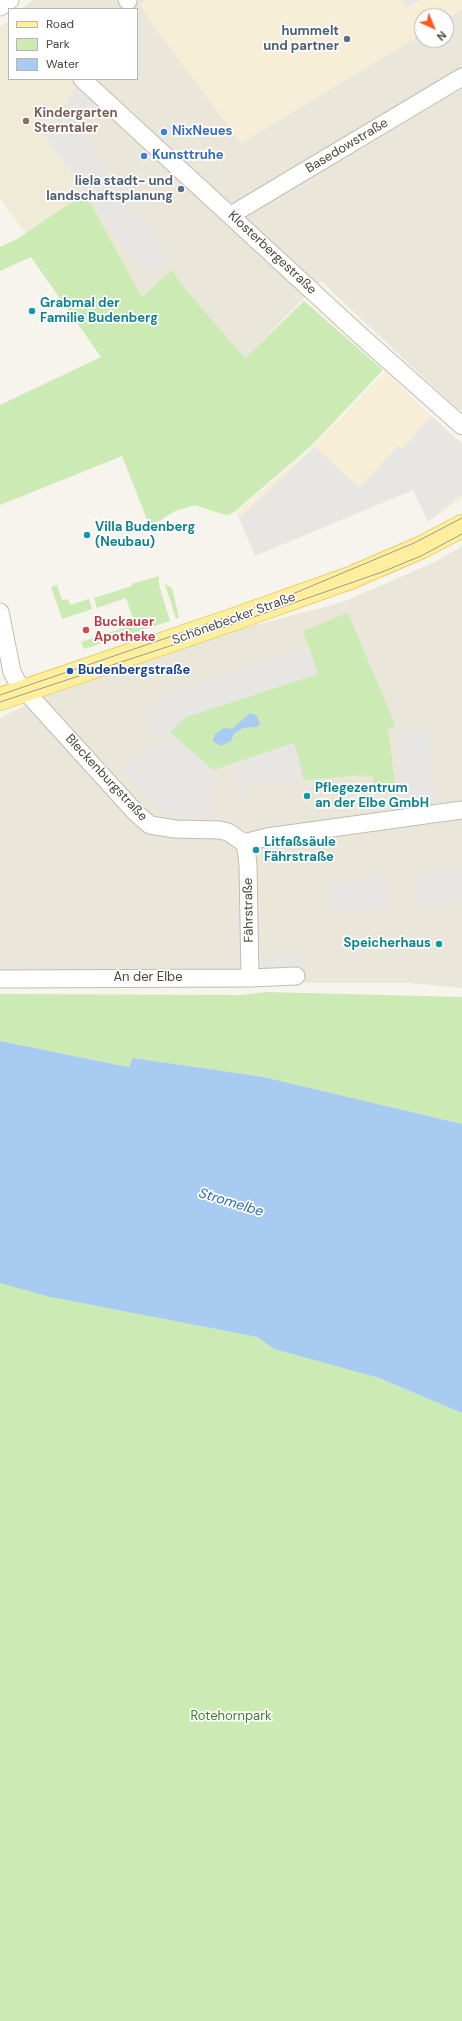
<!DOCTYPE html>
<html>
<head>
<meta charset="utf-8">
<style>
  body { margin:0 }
  #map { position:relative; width:462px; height:2021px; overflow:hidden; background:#f6f4ec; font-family:"DM Sans",sans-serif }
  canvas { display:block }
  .legend { position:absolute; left:8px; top:8px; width:130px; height:72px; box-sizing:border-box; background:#fff; border:1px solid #b7b5b0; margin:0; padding:5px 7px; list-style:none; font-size:12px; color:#4b4639 }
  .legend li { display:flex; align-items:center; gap:8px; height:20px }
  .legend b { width:20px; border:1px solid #b7b5b0 }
  .north { position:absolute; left:414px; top:8px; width:40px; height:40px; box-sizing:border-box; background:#fff; border:1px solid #b7b5b0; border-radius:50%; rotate:136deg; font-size:11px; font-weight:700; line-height:16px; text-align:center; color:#4b4639 }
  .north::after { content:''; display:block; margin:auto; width:14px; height:18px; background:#fd591c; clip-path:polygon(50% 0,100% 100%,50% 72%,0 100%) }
</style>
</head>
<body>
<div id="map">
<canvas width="462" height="2021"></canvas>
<ul class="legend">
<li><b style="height:5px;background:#ffef9c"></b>Road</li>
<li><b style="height:11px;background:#cbeab4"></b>Park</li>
<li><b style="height:11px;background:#a8cbf2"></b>Water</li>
</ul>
<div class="north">N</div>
</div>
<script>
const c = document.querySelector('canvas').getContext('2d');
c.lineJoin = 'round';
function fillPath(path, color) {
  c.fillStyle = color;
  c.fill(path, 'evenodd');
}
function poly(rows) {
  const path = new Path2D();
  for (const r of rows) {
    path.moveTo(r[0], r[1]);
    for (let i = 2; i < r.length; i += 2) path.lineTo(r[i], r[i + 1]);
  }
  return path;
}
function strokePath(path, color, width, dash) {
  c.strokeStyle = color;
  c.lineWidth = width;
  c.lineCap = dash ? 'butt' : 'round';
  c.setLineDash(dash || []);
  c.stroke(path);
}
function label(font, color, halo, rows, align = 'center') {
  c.font = font + ' "DM Sans",sans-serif';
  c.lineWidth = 3.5;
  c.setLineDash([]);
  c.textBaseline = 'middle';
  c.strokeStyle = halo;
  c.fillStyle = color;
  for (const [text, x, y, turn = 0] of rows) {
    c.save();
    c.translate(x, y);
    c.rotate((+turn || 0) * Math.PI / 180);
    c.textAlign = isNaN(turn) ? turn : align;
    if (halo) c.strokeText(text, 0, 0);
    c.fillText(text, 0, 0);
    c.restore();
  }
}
fillPath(poly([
  [32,0,146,0,141,4,241,143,422,34,422,40,446,40,446,19,462,9,462,410,457,409,321,281,245,358,182,285,172,271,142,297,85,193,41,130,65,112,62,108,76,85,69,79,137,79,137,9,21,9],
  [462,546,462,988,410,983,0,982,0,718,73,681,195,641,343,602,437,561]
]), '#eae7da');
fillPath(poly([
  [146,0,462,0,462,9,446,19,446,16,422,16,422,34,241,143,155,28,140,4],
  [386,371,429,414,462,443,462,499,428,522,413,490,255,556,236,512,309,450]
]), '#f7eed7');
fillPath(poly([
  [6,22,9,24,9,79,69,79,76,85,62,107,65,112,41,130,85,193,25,233,0,198,0,27]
]), '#efebd6');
fillPath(poly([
  [85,193,142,297,172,270,182,285,245,358,304,301,383,370,311,446,234,512,228,515,222,514,195,505,175,511,150,527,122,456,0,505,0,405,101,357,31,257,0,271,0,247,17,239],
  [159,576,159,585,170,621,84,649,81,642,135,624,126,598,97,608,94,598,132,586,131,584],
  [165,584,172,588,179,617,176,619],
  [57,585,62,600,68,599,70,605,89,599,92,609,62,619,51,587],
  [348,613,396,727,388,728,396,792,377,794,372,776,365,777,364,775,304,780,294,743,213,770,170,732,186,717,318,674,303,631],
  [266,992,462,997,462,1124,264,1077,133,1058,130,1067,0,1041,0,994,242,995],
  [0,1282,50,1297,257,1337,274,1349,379,1378,462,1413,462,2021,0,2021]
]), '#cbeab4');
fillPath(poly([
  [402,0,420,0,407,7],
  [78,87,96,105,93,108,96,113,80,129,169,256,144,274,41,130,68,110,66,107],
  [432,416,462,444,462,494,428,522,413,490,255,556,239,518,315,447,359,488,398,446,402,449],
  [309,647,318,674,186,717,161,740,154,733,149,720,142,712,166,695],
  [427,731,435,799,405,803,397,734],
  [174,736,213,770,209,818,159,811,120,768],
  [294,743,304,780,246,785,247,797,234,798,239,776,234,763],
  [462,869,462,901,419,908,414,876],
  [384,873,388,907,333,915,330,885],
  [243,895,246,957,237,962,237,900],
  [302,955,302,982,263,982,262,956]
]), '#e8e6e3');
fillPath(poly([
  [250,713,257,716,260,723,258,727,243,728,234,734,231,741,221,746,213,741,215,734,224,728,232,729],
  [0,1041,129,1067,133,1058,264,1077,462,1124,462,1413,379,1378,274,1349,257,1337,50,1297,0,1283]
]), '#a8cbf2');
const minor = poly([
  [127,0,128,1],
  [0,7,10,0],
  [82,79,362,337,462,426],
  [231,215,462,77],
  [0,612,12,672,18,683,136,813,150,825,175,829,219,830,228,832,244,843,267,837,462,810],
  [244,843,246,848,248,865,250,978],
  [0,979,250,978,296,976]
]);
const major = poly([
  [0,699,226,622,350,578,422,547,462,526]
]);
strokePath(minor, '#c2bdae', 19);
strokePath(major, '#e6d069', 24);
strokePath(minor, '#fff', 17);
strokePath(major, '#ffef9c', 22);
strokePath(poly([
  [0,695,283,598,414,543,462,518],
  [0,702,185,641,382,572,421,556,462,534]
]), '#9a9a9a', 1);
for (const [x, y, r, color] of [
  [347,39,4,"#5c6f8a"],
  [26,121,4,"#8d6e63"],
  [164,132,4,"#3f7fe0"],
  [144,156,4,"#3f7fe0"],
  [181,189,4,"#5c6f8a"],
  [32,311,4,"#0f9aa8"],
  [87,535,4,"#0f9aa8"],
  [86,630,4,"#e0444e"],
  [70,671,4,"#1a4fb4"],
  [307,796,4,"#0f9aa8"],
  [256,850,4,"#0f9aa8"],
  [439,944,4,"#0f9aa8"]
]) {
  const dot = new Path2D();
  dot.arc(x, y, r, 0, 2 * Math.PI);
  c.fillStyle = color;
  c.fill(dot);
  strokePath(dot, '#fff', 1.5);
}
label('bold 13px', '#4e5e75', '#fff', [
  ["hummelt",339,32],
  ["und partner",339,47],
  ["liela stadt- und",173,182],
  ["landschaftsplanung",173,197]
], 'right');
label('bold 13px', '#785e54', '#fff', [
  ["Kindergarten",34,114],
  ["Sterntaler",34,129]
], 'left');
label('bold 13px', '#366cbe', '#fff', [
  ["NixNeues",172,132],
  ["Kunsttruhe",152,156]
], 'left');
label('13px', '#4b4639', '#fff', [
  ["Basedowstraße",347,146,-31],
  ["Klosterbergestraße",272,253,43],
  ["Schönebecker Straße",234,619,-20],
  ["Bleckenburgstraße",106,778,47],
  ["Fährstraße",249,910,-91],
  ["An der Elbe",148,978]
]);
label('bold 13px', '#0d838f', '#fff', [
  ["Grabmal der",40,304],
  ["Familie Budenberg",40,319],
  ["Villa Budenberg",95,528],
  ["(Neubau)",95,543],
  ["Pflegezentrum",315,789],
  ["an der Elbe GmbH",315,804],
  ["Litfaßsäule",264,843],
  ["Fährstraße",264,858],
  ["Speicherhaus",431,944,"right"]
], 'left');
label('bold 13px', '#be3a42', '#fff', [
  ["Buckauer",94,623],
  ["Apotheke",94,638]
], 'left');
label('bold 13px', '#164399', '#fff', [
  ["Budenbergstraße",78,671]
], 'left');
label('13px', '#3f7f2a', '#fff', [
  ["Rotehornpark",231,1717]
]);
label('italic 14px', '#2e6eba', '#fff', [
  ["Stromelbe",231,1203,17]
]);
</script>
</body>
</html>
